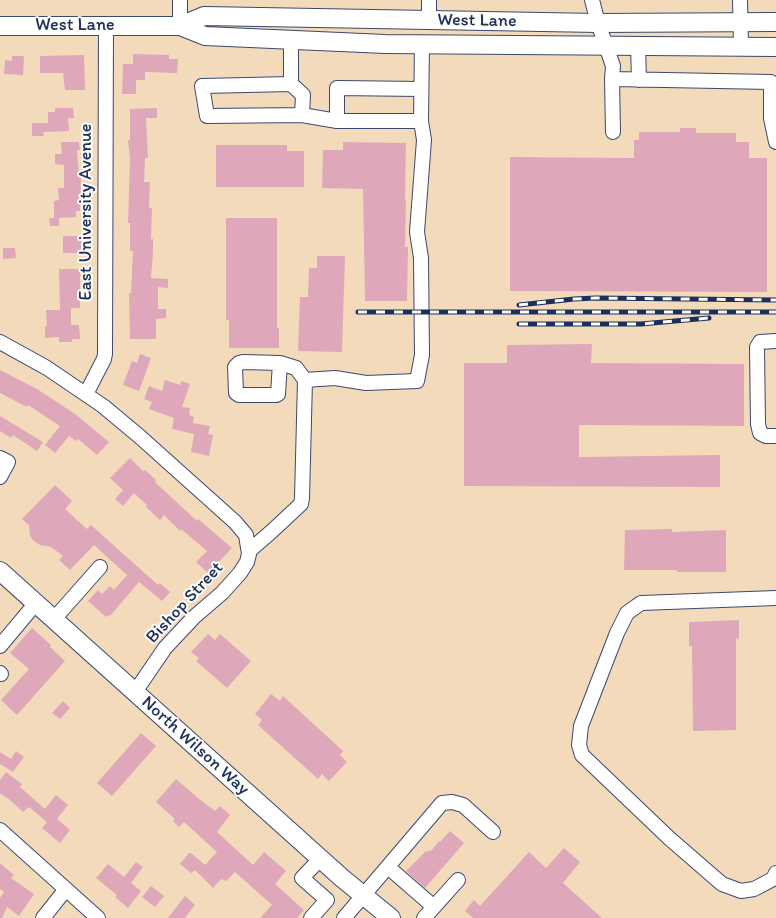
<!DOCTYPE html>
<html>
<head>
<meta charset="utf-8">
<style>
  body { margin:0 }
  canvas { display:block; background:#f2dabb }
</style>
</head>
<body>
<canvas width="776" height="918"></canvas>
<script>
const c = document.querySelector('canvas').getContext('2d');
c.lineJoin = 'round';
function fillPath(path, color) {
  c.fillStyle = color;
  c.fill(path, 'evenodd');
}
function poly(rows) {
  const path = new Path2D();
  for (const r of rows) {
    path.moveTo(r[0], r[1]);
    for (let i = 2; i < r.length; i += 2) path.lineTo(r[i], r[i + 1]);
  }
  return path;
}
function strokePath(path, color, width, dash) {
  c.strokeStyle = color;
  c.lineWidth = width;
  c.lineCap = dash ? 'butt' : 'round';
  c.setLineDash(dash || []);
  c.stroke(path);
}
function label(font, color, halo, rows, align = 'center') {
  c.font = font + ' Itim,sans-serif';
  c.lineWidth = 4;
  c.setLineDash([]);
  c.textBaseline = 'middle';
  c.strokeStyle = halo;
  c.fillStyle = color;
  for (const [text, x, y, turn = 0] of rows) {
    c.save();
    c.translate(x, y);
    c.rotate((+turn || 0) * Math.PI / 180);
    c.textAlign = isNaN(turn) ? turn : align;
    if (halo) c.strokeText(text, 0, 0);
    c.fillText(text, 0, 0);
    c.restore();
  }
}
fillPath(poly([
  [133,54,169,55,169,59,178,59,177,73,145,72,145,80,136,80,136,94,122,94,123,64,133,64],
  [84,55,85,90,65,90,63,73,40,73,40,56],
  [12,56,24,56,23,75,4,74,5,60,12,61],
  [55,108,73,108,74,118,68,118,69,131,43,132,44,136,32,136,32,123,48,123,48,112,55,112],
  [157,108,157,118,146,118,148,158,145,158,144,182,150,182,149,208,152,208,151,239,153,239,153,251,151,278,168,279,168,288,158,287,158,309,166,309,166,318,156,319,156,339,130,339,129,293,131,293,133,251,130,251,130,223,128,223,130,159,128,140,130,140,130,109],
  [680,128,696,128,696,133,736,133,736,142,749,142,749,158,767,158,767,292,510,291,510,157,634,158,634,140,639,140,639,132,680,132],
  [61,142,79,142,80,150,77,150,79,176,81,176,80,211,76,211,76,217,59,218,59,226,50,226,49,218,54,218,54,201,59,200,58,188,64,188,64,165,55,164,55,154,62,154],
  [343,142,406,143,405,200,406,200,405,247,408,247,407,301,365,301,363,189,322,188,323,150,343,150],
  [216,145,287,145,287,151,304,151,304,187,216,187],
  [226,218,277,218,277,328,279,328,279,348,229,348,229,320,226,320],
  [63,236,81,236,82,253,63,253],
  [3,248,15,248,16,258,3,259],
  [317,256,345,256,342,352,298,351,300,297,308,297,309,268,317,268],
  [59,269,80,269,80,308,71,308,71,325,79,325,80,339,72,339,72,342,59,342,59,337,45,338,45,326,47,326,46,310,60,310],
  [592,344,591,363,744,364,744,426,579,425,579,457,720,455,720,487,464,486,464,363,507,363,507,345],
  [140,354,151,358,139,391,123,385,132,361,137,363],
  [0,370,37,389,75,414,109,442,97,455,78,439,76,441,69,436,55,453,45,445,60,426,28,405,27,407,0,393],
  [165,380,180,385,181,381,190,384,182,407,190,408,189,415,194,417,193,423,210,426,208,434,213,435,209,456,191,452,194,434,172,429,174,418,149,409,152,402,144,399,149,386,162,391],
  [0,416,43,442,37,451,13,435,11,438,0,431],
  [130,458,143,471,145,470,156,480,155,482,197,521,198,519,232,548,208,573,196,562,207,551,181,529,180,531,164,515,160,520,146,507,147,505,134,493,123,506,115,499,123,490,110,478],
  [55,485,72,501,65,509,87,529,91,525,158,585,160,583,170,592,162,601,139,582,110,616,109,615,106,617,88,601,98,590,102,594,110,586,114,590,127,575,94,545,70,570,59,560,63,556,51,547,40,545,34,541,30,536,29,525,22,519],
  [672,529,672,532,726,530,726,572,677,572,677,570,624,570,625,530],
  [739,620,739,640,736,638,736,730,693,731,692,646,689,646,689,622],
  [32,628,51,645,50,647,65,661,17,715,1,700,29,669,10,653],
  [208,634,215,640,220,634,251,661,227,688,196,661,199,658,191,652],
  [271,694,280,701,283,696,343,751,340,755,347,762,329,781,322,774,318,779,258,725,262,720,255,714],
  [63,701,70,708,60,719,52,713],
  [141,733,156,746,112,796,97,783],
  [16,751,24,757,13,772,0,764,0,752,11,759],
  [6,772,22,784,20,787,45,809,56,795,68,805,57,819,70,830,60,843,42,828,47,822,29,807,23,812,10,800,0,793,0,780],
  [176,779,199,799,215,811,220,806,230,815,217,832,253,865,264,852,286,871,275,884,304,910,297,918,260,918,272,905,235,872,226,881,221,879,213,888,195,870,191,873,180,864,189,853,191,853,205,865,217,852,184,822,179,827,173,821,175,819,156,802],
  [450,831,464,843,425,888,406,871,425,852,432,850,439,841,440,842],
  [564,848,580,862,563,883,602,918,473,918,465,911,474,900,480,906,529,852,546,868],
  [136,862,143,867,131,883,141,891,128,908,115,897,117,895,96,878,108,864,124,877],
  [0,863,14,875,11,878,34,894,19,916,7,907,2,918,0,918,0,898,4,892,0,889],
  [151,886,164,896,155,907,142,897],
  [185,896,195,905,185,918,168,918]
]), '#dfa8ba');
const minor = poly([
  [429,0,429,20],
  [592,0,598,23,613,66,612,79],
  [740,0,741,46],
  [180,26,180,0],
  [291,39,291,84,303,95,302,115,207,116,202,86,291,84],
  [638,45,639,80],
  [302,115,337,121],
  [771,118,776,142],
  [421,121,337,121,337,88,421,89],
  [613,132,612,79,771,82,771,118,776,118],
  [776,341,760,342,757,347,758,424,760,433,766,436,776,436],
  [0,342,47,368,103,406,139,436,235,522,246,535,249,554,247,562,240,573,222,593,194,617,165,648,135,692],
  [280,363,278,394,276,395,239,395,236,393,235,367,239,363,243,362,280,363,296,368,305,380,335,378,366,383,417,381,422,355,421,258,417,232,424,140,421,121,422,44],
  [86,394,104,359,105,354,106,25],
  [0,458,8,462,0,477],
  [249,551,271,532,301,504,302,498,305,380],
  [776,598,641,603,627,613,617,633,581,726,579,745,582,755,669,838,722,884,741,891,754,889,773,879,776,873],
  [54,619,100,567],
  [0,646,36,603],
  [0,673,1,674],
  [0,830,98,918],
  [388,867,434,907],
  [43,918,66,889],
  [311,918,327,900,302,878,320,859],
  [344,918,442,803,452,802,463,805,493,832],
  [424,918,458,880]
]);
const major = poly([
  [0,26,180,26,205,36,385,44,776,47],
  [180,26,204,16,598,23,776,22],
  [0,571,342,878,391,918]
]);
strokePath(minor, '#3b496c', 16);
strokePath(major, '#3b496c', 20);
strokePath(minor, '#fff', 14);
strokePath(major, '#fff', 18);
const rail = poly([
  [519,305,574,299,596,298,776,300],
  [358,312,756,312],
  [751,312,776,312],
  [519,324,641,324,709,318]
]);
strokePath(rail, '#1b2f5e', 5);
strokePath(rail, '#fdfcf7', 3, [9]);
label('18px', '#1b2f5e', '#fdfcf7', [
  ["West Lane",477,21,1],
  ["West Lane",75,25],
  ["East University Avenue",86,212,-90],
  ["Bishop Street",185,603,-47],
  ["North Wilson Way",195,746,42]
]);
</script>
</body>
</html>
